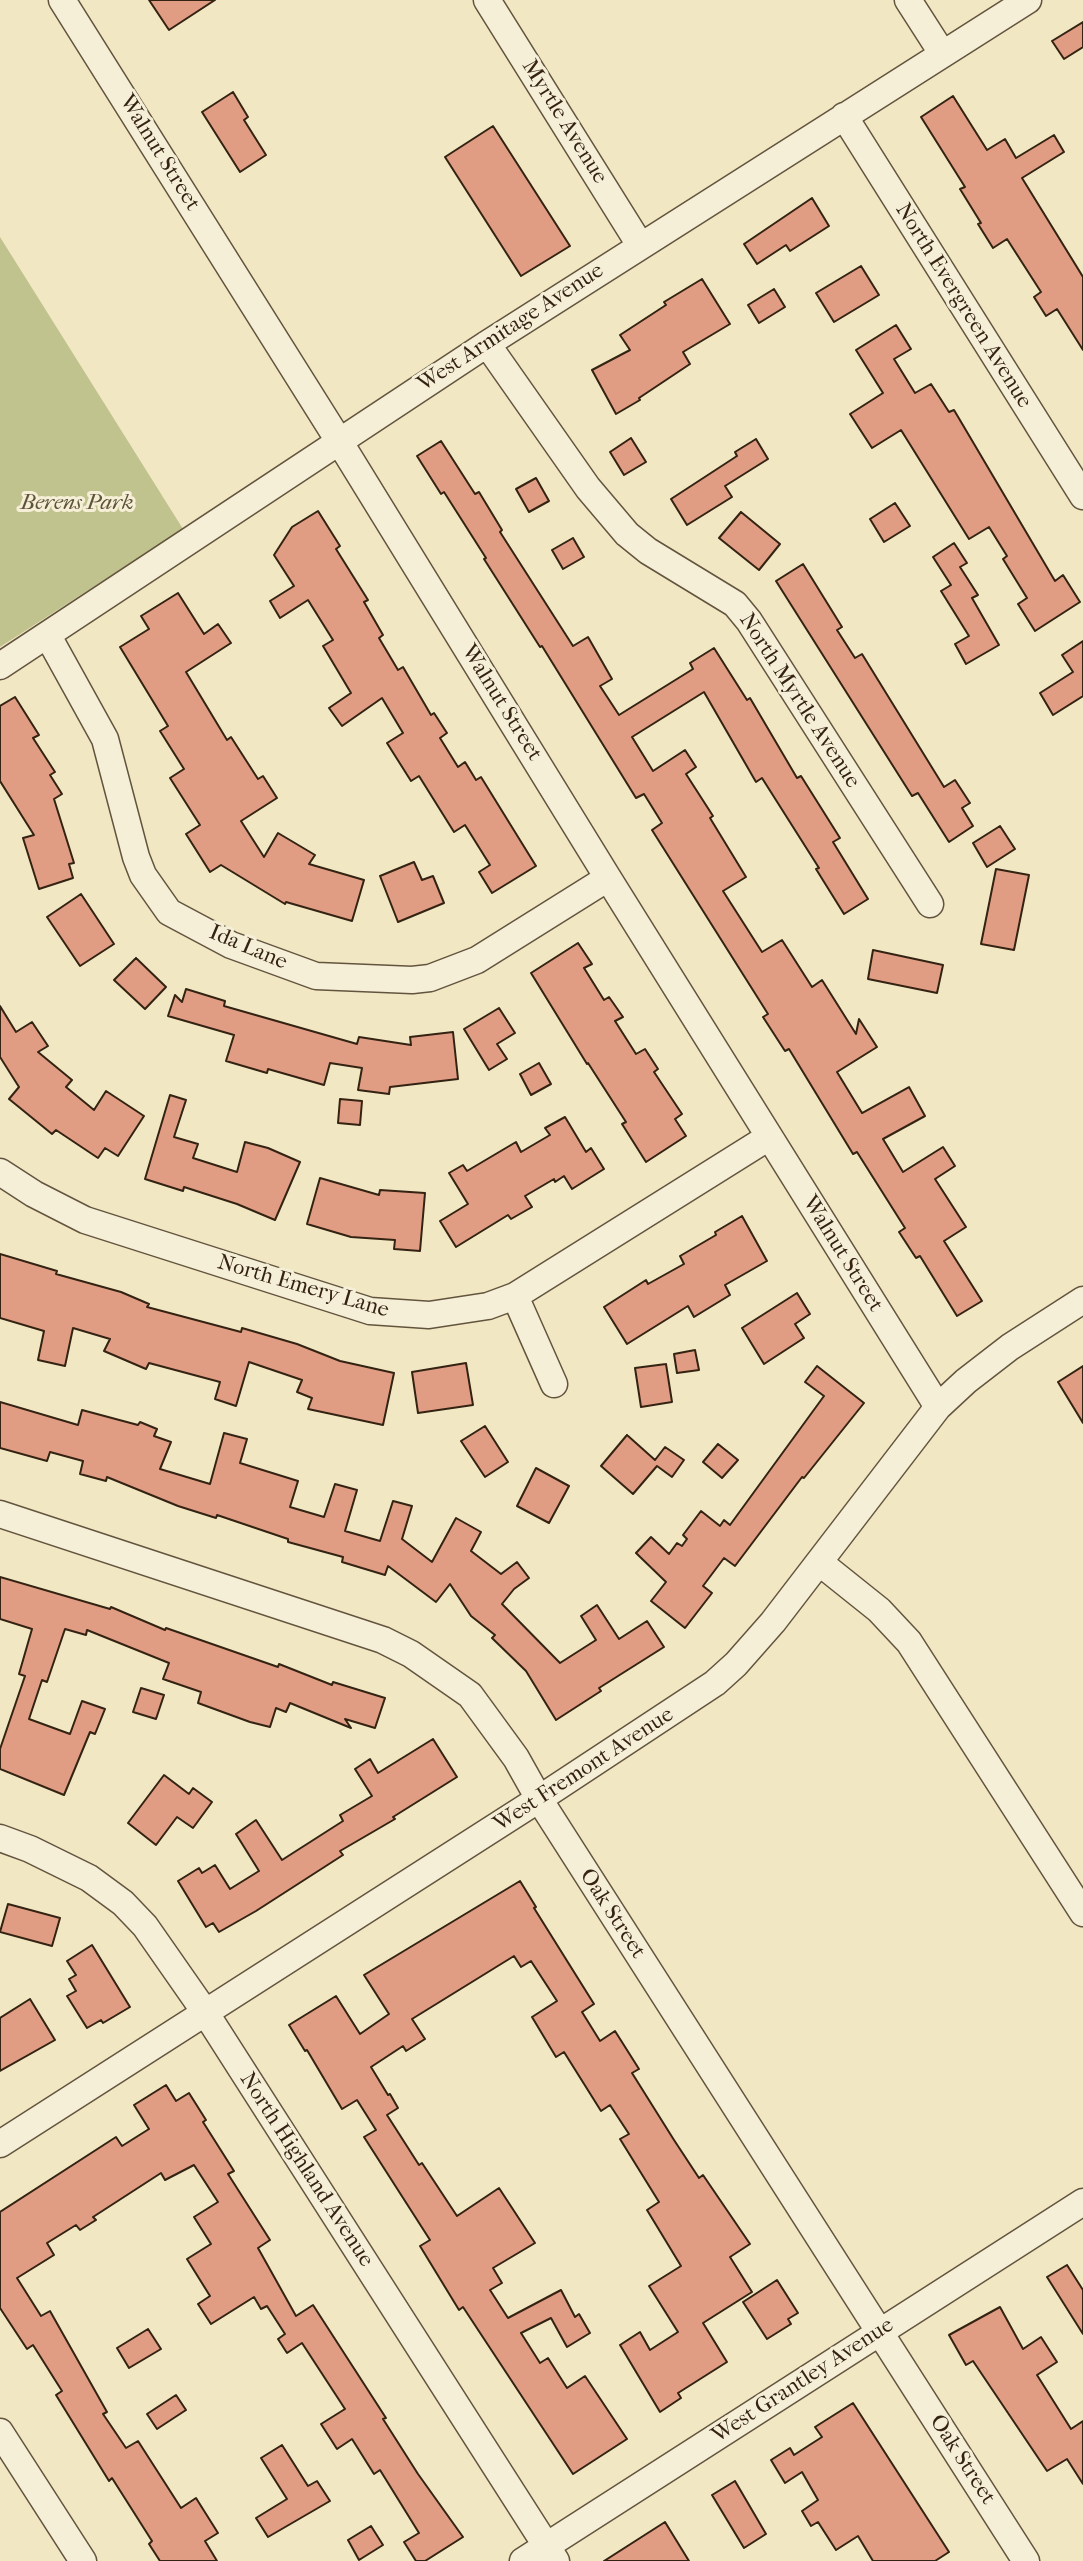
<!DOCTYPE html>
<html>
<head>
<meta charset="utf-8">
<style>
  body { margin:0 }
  canvas { display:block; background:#f1e7c3 }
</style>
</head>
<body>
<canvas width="1083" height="2561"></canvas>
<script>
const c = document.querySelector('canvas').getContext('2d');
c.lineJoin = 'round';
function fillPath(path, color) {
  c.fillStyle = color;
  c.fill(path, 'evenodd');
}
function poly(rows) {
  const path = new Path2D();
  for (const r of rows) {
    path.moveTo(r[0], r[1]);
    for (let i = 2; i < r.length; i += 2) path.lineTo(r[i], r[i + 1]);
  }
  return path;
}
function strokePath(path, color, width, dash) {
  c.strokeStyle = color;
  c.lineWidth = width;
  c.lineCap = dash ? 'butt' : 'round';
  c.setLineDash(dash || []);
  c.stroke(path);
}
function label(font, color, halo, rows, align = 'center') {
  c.font = font + ' "IM FELL French Canon",serif';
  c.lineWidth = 6;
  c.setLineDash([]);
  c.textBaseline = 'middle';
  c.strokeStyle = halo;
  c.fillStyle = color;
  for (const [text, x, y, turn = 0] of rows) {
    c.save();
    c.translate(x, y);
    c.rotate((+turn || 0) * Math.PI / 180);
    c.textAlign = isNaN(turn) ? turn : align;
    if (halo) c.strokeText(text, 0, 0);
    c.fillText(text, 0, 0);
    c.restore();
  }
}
fillPath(poly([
  [0,237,183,529,0,647]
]), '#c1c38f');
const building = poly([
  [149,0,215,0,169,30,149,0],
  [1083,22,1083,47,1064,59,1052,41,1083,22],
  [233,92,248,117,244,120,266,155,240,172,202,112,233,92],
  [953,96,987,150,1005,139,1016,158,1054,135,1064,152,1022,178,1083,277,1083,350,1057,309,1046,316,1034,297,1041,292,1007,239,993,248,978,224,981,223,960,189,965,187,921,117,953,96],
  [493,126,570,246,521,276,445,157,493,126],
  [812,198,829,226,790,251,786,245,757,264,744,244,812,198],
  [861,266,879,295,834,322,816,293,861,266],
  [702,279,730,324,683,352,690,364,639,398,640,400,616,414,592,370,630,350,620,335,666,305,664,302,702,279],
  [774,289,785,307,759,323,748,305,774,289],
  [896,325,911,349,894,359,915,393,931,384,949,412,954,410,1055,581,1063,575,1080,602,1035,631,1018,604,1027,598,1003,559,1007,556,989,527,969,539,901,430,872,448,850,414,883,393,856,350,896,325],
  [631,438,646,462,624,475,610,452,631,438],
  [756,439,768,459,725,486,732,497,687,525,671,499,737,456,735,452,756,439],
  [441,441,475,494,479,492,502,530,500,532,573,646,588,637,612,679,600,686,619,715,693,669,690,663,714,648,747,700,750,698,797,778,801,776,840,838,833,842,868,899,844,914,816,869,819,868,762,778,756,782,704,692,632,737,653,771,685,750,696,767,686,774,713,816,710,818,746,877,723,891,762,952,782,940,812,987,822,980,856,1034,859,1019,877,1047,837,1072,862,1113,909,1087,925,1116,883,1139,903,1172,943,1147,955,1166,935,1179,966,1227,944,1241,982,1301,957,1316,920,1256,916,1258,899,1232,905,1228,857,1152,853,1154,789,1049,785,1051,763,1017,768,1014,652,830,662,823,644,794,636,798,542,646,540,647,484,559,486,558,444,492,441,494,417,456,441,441],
  [536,478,549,501,529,512,516,489,536,478],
  [895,503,910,526,884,542,870,519,895,503],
  [318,511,340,546,336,549,368,600,364,602,383,635,379,638,398,670,403,667,431,715,434,713,447,733,440,738,458,767,465,762,476,780,481,777,536,866,492,893,479,872,490,865,465,825,454,832,419,776,411,781,387,743,403,733,382,698,342,726,329,708,351,693,323,646,333,640,308,600,280,618,270,601,294,586,274,555,292,527,318,511],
  [741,512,780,544,759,570,719,538,741,512],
  [573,538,584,557,563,569,552,550,573,538],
  [954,543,967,563,960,567,978,595,972,598,999,645,966,664,955,644,969,636,941,591,951,585,933,557,954,543],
  [803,564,842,627,837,630,855,658,862,654,944,787,955,780,970,803,962,808,973,826,949,842,918,793,912,796,776,581,803,564],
  [178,593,204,634,218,624,231,643,186,672,227,740,231,737,258,779,263,776,277,798,241,821,264,857,278,833,315,855,309,864,364,880,352,921,286,902,285,904,221,865,210,872,186,834,200,825,170,778,184,769,160,731,168,726,120,647,149,629,141,616,178,593],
  [1083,641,1083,696,1053,715,1040,693,1073,672,1062,655,1083,641],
  [15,697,39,735,33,738,55,772,50,775,62,794,54,799,74,863,69,864,73,878,39,889,23,838,34,835,0,781,0,706,15,697],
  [1000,826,1015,849,987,867,973,843,1000,826],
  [414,862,422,880,433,876,444,903,398,922,380,876,414,862],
  [996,869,1029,875,1014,950,981,944,996,869],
  [81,894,114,944,80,966,47,917,81,894],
  [578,943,592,964,584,968,604,1000,609,997,623,1017,615,1021,636,1054,645,1049,658,1069,654,1072,682,1114,675,1119,686,1136,646,1162,622,1124,626,1122,588,1063,587,1064,531,973,578,943],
  [873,950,943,965,937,993,868,979,873,950],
  [136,958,166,987,145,1009,114,980,136,958],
  [186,989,225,1001,224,1006,357,1044,359,1037,411,1045,410,1037,453,1032,458,1079,390,1087,389,1094,358,1090,362,1068,330,1063,324,1085,268,1069,267,1073,226,1061,234,1035,168,1016,175,995,182,1002,186,989],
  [0,1006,16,1032,32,1022,48,1046,38,1052,72,1080,66,1087,94,1110,106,1091,144,1116,118,1156,105,1148,98,1158,56,1130,52,1134,9,1099,19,1087,0,1057,0,1006],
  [499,1008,515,1033,497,1044,507,1059,489,1070,464,1029,499,1008],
  [539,1063,551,1084,531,1095,520,1074,539,1063],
  [170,1095,186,1100,174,1137,198,1144,193,1158,237,1172,245,1142,268,1148,300,1162,275,1220,237,1204,184,1187,183,1191,145,1179,170,1095],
  [340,1099,362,1101,360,1125,338,1123,340,1099],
  [565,1117,586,1152,591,1148,604,1169,572,1189,564,1176,555,1182,554,1179,525,1196,532,1207,511,1219,508,1215,456,1247,440,1221,468,1204,449,1173,463,1165,467,1171,516,1142,521,1152,550,1135,545,1128,565,1117],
  [320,1178,379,1195,380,1190,425,1193,420,1251,394,1249,395,1240,351,1237,307,1224,320,1178],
  [742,1216,767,1261,725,1285,730,1295,694,1317,688,1306,627,1344,604,1307,646,1280,648,1284,684,1264,680,1256,716,1235,715,1232,742,1216],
  [0,1254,57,1271,56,1274,121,1292,149,1304,147,1307,241,1332,242,1328,297,1344,340,1361,394,1373,383,1425,308,1409,312,1398,297,1392,302,1380,249,1362,236,1406,215,1399,220,1382,149,1363,146,1369,104,1351,110,1339,73,1328,65,1366,38,1360,44,1331,0,1318,0,1254],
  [797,1293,810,1314,795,1324,804,1338,764,1364,742,1328,797,1293],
  [695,1350,699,1370,677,1373,674,1354,695,1350],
  [466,1363,473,1405,418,1413,412,1372,466,1363],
  [666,1364,672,1402,641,1407,635,1368,666,1364],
  [817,1366,864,1403,804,1478,802,1477,735,1566,724,1558,703,1586,712,1593,685,1628,651,1601,666,1582,636,1553,651,1537,669,1554,677,1543,682,1546,687,1539,683,1535,701,1511,720,1526,724,1520,730,1525,824,1396,805,1382,817,1366],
  [1083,1366,1083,1423,1058,1382,1083,1366],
  [0,1402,78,1425,82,1410,138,1425,140,1422,157,1429,154,1436,171,1442,160,1469,210,1484,224,1433,247,1439,240,1463,298,1481,290,1507,324,1517,335,1484,357,1490,345,1531,380,1541,393,1501,412,1506,402,1539,432,1562,456,1518,481,1532,471,1551,501,1574,517,1562,529,1578,514,1589,502,1604,560,1663,596,1640,581,1616,597,1605,619,1639,647,1621,664,1647,599,1688,601,1691,556,1720,526,1671,492,1638,495,1635,471,1616,450,1584,436,1602,388,1566,385,1575,342,1562,343,1557,288,1542,288,1539,217,1515,216,1518,178,1506,107,1477,106,1481,80,1474,83,1461,50,1452,47,1461,0,1448,0,1402],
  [485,1426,508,1462,485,1477,461,1441,485,1426],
  [627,1435,655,1460,665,1447,684,1460,672,1477,657,1466,633,1494,601,1466,627,1435],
  [718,1444,738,1460,722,1478,703,1462,718,1444],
  [536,1468,569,1486,549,1523,517,1506,536,1468],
  [0,1577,110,1609,111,1607,165,1630,166,1628,278,1667,279,1664,332,1685,333,1682,385,1698,375,1728,345,1719,351,1728,290,1703,286,1712,276,1708,270,1727,250,1722,198,1703,201,1692,163,1679,169,1663,87,1630,86,1635,65,1629,47,1682,42,1680,29,1719,70,1734,82,1701,105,1709,95,1734,90,1732,64,1795,0,1769,0,1749,25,1676,19,1674,32,1629,0,1619,0,1577],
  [141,1688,164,1695,156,1719,133,1712,141,1688],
  [433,1739,457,1777,393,1817,395,1819,340,1851,343,1855,256,1911,219,1932,213,1923,206,1927,178,1881,199,1868,202,1873,215,1865,230,1889,259,1871,236,1834,256,1820,282,1860,343,1821,340,1815,372,1796,355,1769,370,1759,378,1773,433,1739],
  [164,1775,189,1794,193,1788,212,1802,193,1828,177,1817,156,1845,128,1823,164,1775],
  [520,1881,536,1907,534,1908,594,2004,582,2012,600,2041,615,2031,639,2069,632,2073,674,2140,699,2178,703,2175,750,2244,730,2257,752,2292,703,2323,727,2362,678,2393,681,2398,660,2412,620,2345,640,2332,650,2350,678,2332,649,2286,681,2266,647,2210,659,2202,620,2139,629,2134,610,2105,601,2111,564,2052,556,2057,532,2017,557,2001,531,1961,521,1967,514,1956,412,2019,425,2039,406,2051,403,2046,371,2067,388,2095,390,2094,398,2108,387,2115,419,2165,422,2163,457,2216,499,2188,535,2243,493,2268,502,2283,490,2290,508,2318,561,2290,575,2317,579,2314,590,2333,567,2347,551,2318,521,2333,540,2363,548,2358,567,2388,585,2376,627,2439,573,2474,463,2307,459,2310,420,2246,430,2240,364,2137,376,2130,357,2100,342,2109,307,2050,305,2051,289,2025,336,1996,360,2034,389,2014,364,1975,520,1881],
  [8,1904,60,1918,52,1946,0,1932,8,1904],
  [92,1945,130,2007,103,2023,101,2020,87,2028,67,1996,76,1991,69,1979,76,1975,67,1961,92,1945],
  [30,1999,55,2040,0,2071,0,2018,30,1999],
  [166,2085,176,2101,189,2093,206,2120,203,2122,234,2171,228,2174,270,2240,258,2248,296,2316,313,2305,386,2418,383,2419,418,2474,463,2537,425,2561,416,2561,404,2542,419,2533,380,2470,374,2474,352,2439,337,2449,321,2424,345,2409,302,2343,287,2353,278,2339,285,2334,267,2306,261,2309,254,2297,211,2324,198,2304,210,2296,187,2259,211,2244,194,2217,218,2202,194,2165,165,2180,161,2173,93,2217,96,2220,80,2230,76,2225,47,2243,54,2255,17,2278,41,2316,50,2311,107,2412,103,2414,126,2448,138,2441,181,2508,196,2498,218,2533,205,2541,217,2561,160,2561,149,2544,152,2541,112,2478,109,2481,56,2395,62,2391,33,2345,27,2349,0,2308,0,2212,116,2137,122,2146,149,2129,134,2105,166,2085],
  [1067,2265,1083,2290,1083,2334,1047,2277,1067,2265],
  [777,2280,798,2313,788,2319,791,2324,767,2339,743,2302,777,2280],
  [1000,2307,1023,2349,1041,2337,1057,2362,1037,2375,1071,2429,1083,2421,1083,2484,1067,2459,1047,2471,973,2361,966,2365,949,2335,1000,2307],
  [148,2329,161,2349,129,2368,117,2348,148,2329],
  [176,2395,186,2410,157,2429,147,2414,176,2395],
  [853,2403,949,2552,935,2561,873,2561,858,2536,836,2550,818,2522,811,2526,802,2511,818,2500,802,2472,785,2483,771,2460,790,2448,794,2455,822,2437,815,2427,853,2403],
  [282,2445,308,2486,317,2481,330,2501,268,2537,256,2518,287,2499,261,2458,282,2445],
  [735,2481,766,2534,744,2548,712,2495,735,2481],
  [665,2522,689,2561,604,2561,665,2522],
  [371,2526,383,2545,359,2560,348,2540,371,2526]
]);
fillPath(building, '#e19d83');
strokePath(building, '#342312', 2);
const minor = poly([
  [62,0,339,441,608,878,938,1407],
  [487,0,640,245],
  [908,0,942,53],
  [844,116,1083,496],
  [487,344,588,488,627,534,648,551,735,604,749,621,930,904],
  [48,636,105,739,136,857,143,875,169,912,231,945,316,976,412,980,430,978,477,960,608,878],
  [0,666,487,344,1028,0],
  [0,1172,34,1194,85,1220,370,1311,429,1315,488,1306,515,1296,769,1137],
  [515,1296,554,1384],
  [0,1514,383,1640,411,1654,470,1695,516,1758,539,1799,1026,2561],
  [819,1562,879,1610,909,1642,1083,1913],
  [0,1838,30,1849,89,1878,123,1903,145,1926,205,2012,556,2561],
  [0,2144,539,1799,715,1683,736,1664,773,1622,938,1407,966,1381,1010,1347,1083,1300],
  [0,2432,83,2561],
  [523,2561,1083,2202]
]);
strokePath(minor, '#63543e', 29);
strokePath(minor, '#f6efd8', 26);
label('22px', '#342312', '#f6efd8', [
  ["Myrtle Avenue",564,122,58],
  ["Walnut Street",159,153,58],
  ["North Evergreen Avenue",963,306,58],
  ["West Armitage Avenue",511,328,-33],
  ["North Myrtle Avenue",799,701,57],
  ["Walnut Street",501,703,58],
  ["Ida Lane",248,948,23],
  ["Walnut Street",842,1254,58],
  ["North Emery Lane",303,1287,16],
  ["West Fremont Avenue",584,1770,-33],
  ["Oak Street",612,1914,57],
  ["North Highland Avenue",306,2170,57],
  ["West Grantley Avenue",803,2381,-33],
  ["Oak Street",962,2460,57]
]);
label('italic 22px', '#5e5338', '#f6efd8', [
  ["Berens Park",77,504]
]);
</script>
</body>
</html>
